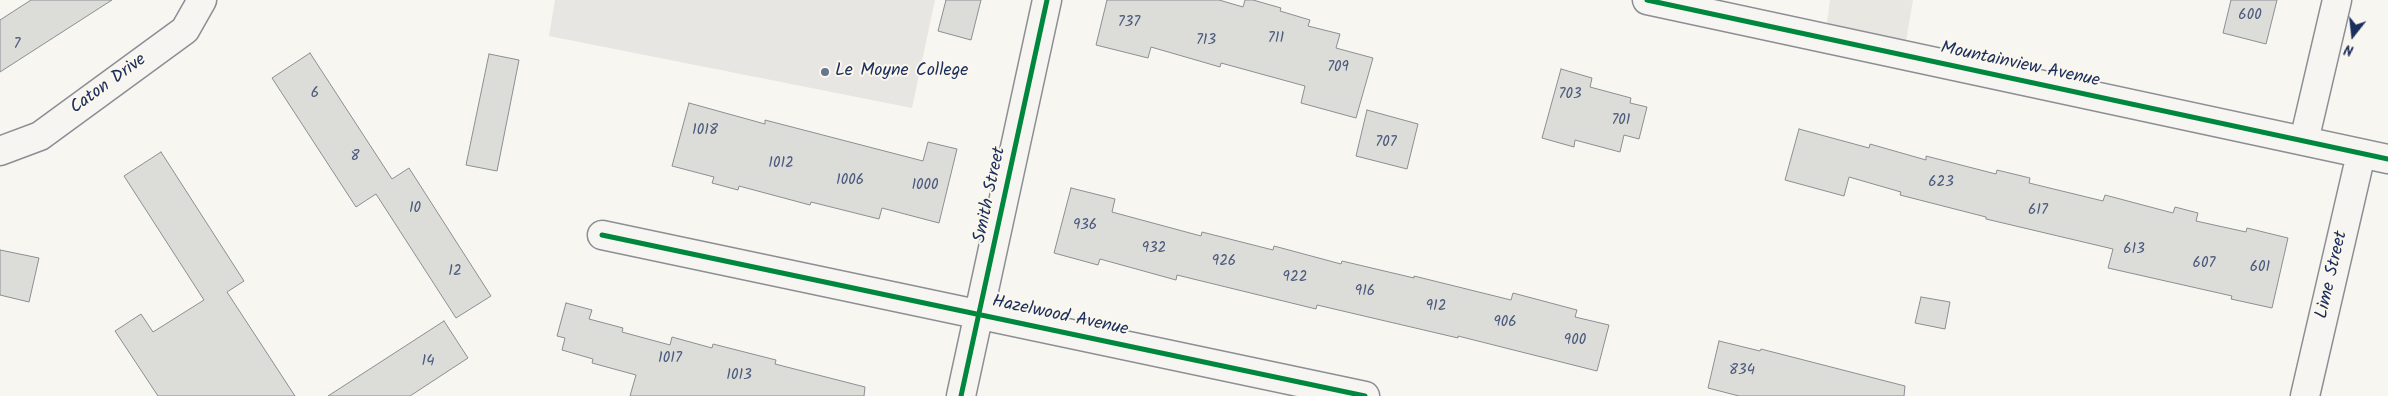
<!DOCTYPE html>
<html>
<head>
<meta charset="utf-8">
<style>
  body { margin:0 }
  #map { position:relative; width:2388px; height:396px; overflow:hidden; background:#f8f6f0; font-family:Kalam,sans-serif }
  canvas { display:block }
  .north { position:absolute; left:2328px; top:10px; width:50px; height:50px; -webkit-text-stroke:4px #fbf7ec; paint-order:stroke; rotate:196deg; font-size:14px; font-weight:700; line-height:20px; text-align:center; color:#1b2f5e }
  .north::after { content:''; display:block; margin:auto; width:18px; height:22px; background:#1b2f5e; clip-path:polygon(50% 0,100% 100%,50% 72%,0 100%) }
</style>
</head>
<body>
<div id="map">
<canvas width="2388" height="396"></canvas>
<div class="north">N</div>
</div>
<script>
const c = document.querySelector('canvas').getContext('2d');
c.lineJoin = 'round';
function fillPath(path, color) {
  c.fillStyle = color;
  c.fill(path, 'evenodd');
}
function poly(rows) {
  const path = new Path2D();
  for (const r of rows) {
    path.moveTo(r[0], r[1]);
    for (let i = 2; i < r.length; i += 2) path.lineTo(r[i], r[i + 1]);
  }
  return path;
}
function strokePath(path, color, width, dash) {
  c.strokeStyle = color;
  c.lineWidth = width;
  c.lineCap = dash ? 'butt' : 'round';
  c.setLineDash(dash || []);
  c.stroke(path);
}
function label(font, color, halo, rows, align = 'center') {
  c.font = font + ' Kalam,sans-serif';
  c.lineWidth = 4;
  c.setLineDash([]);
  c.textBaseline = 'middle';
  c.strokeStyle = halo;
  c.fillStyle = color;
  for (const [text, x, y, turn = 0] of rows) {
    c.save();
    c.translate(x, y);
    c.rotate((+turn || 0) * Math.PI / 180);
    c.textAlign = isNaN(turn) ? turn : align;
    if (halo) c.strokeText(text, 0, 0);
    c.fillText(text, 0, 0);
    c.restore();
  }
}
fillPath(poly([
  [555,0,935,0,912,108,549,36]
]), '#e7e6e2');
fillPath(poly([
  [1830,0,1913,0,1906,41,1827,23]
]), '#e8e7e2');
const building = poly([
  [31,0,112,0,0,72,0,20,31,0],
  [946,0,981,0,971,40,938,31,946,0],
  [1107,0,1219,0,1243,7,1245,0,1253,0,1281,8,1280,11,1310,20,1308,26,1340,34,1336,48,1373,58,1356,118,1301,103,1305,86,1221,63,1220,67,1151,47,1148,58,1096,45,1107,0],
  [2231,0,2277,0,2266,44,2223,33,2231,0],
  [310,53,392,179,409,168,491,296,456,318,376,194,356,207,272,78,310,53],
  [489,54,519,60,497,171,466,165,489,54],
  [1561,69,1592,78,1590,87,1631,98,1630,103,1647,107,1639,139,1624,135,1620,152,1575,140,1574,147,1542,138,1561,69],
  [689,103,765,124,765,120,923,161,928,142,957,149,939,223,882,208,879,219,811,202,810,205,739,186,738,190,712,183,714,177,672,166,689,103],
  [1367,110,1418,124,1407,169,1356,156,1367,110],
  [1799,129,1869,148,1870,144,1926,160,1926,156,1996,174,1997,170,2030,178,2029,183,2103,201,2105,195,2173,213,2175,207,2198,213,2196,221,2246,232,2247,228,2288,238,2272,308,2231,299,2232,296,2108,268,2113,249,1986,219,1986,217,1900,195,1901,192,1849,177,1844,196,1785,180,1799,129],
  [161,152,244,281,227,292,295,396,158,396,115,331,141,314,153,332,204,300,124,176,161,152],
  [1071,188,1115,199,1112,212,1201,236,1202,232,1273,250,1274,246,1341,264,1342,261,1414,278,1414,276,1511,300,1513,293,1577,310,1575,317,1609,325,1597,371,1458,336,1458,338,1317,305,1316,309,1177,275,1176,280,1100,259,1098,265,1054,253,1071,188],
  [0,250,39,258,29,302,0,295,0,250],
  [1921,297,1950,302,1945,329,1915,323,1921,297],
  [566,303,592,310,589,319,623,328,622,332,670,345,672,337,712,348,713,344,776,360,775,364,865,387,864,396,630,396,636,375,592,363,593,359,562,350,565,338,557,336,566,303],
  [444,321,468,358,410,396,328,396,444,321],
  [1719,341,1760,351,1761,349,1905,386,1904,396,1739,396,1708,388,1719,341]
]);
fillPath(building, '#dcdcd9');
strokePath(building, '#8b8e94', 1);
const minor = poly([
  [1647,0,2388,159],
  [2304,141,2337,0],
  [0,151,40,136,185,30,202,0],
  [602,235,1365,396],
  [961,396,1047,0],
  [2305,396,2361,154]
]);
strokePath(minor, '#8b8e94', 31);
strokePath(minor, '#f6f5f1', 28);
strokePath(poly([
  [1647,0,2388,159],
  [602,235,1365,396],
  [961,396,1047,0]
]), '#00873e', 5);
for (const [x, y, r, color] of [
  [825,72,5,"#687591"]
]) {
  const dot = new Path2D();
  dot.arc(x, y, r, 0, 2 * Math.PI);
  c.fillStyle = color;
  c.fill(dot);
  strokePath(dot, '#fbf7ec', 2);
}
label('15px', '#4b5a7d', null, [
  ["600",2250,16],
  ["737",1129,23],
  ["711",1276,39],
  ["713",1206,41],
  ["7",17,45],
  ["709",1338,68],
  ["6",315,94],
  ["703",1570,95],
  ["701",1621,121],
  ["1018",705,131],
  ["707",1386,143],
  ["8",355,157],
  ["1012",781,164],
  ["1006",850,181],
  ["623",1941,183],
  ["1000",925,186],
  ["10",415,209],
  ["617",2038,211],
  ["936",1085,226],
  ["932",1154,249],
  ["613",2134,250],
  ["926",1224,262],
  ["607",2204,264],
  ["601",2260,268],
  ["12",455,272],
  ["922",1295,278],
  ["916",1365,292],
  ["912",1436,307],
  ["906",1505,323],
  ["900",1575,341],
  ["1017",670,359],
  ["14",428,362],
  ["834",1742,371],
  ["1013",739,376]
]);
label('18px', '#1b2f5e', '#fbf7ec', [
  ["Mountainview Avenue",2020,66,12],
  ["Caton Drive",109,85,-36],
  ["Smith Street",991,195,-78],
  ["Lime Street",2333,275,-77],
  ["Hazelwood Avenue",1060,317,12]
]);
label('18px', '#1b2f5e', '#fbf7ec', [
  ["Le Moyne College",835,72]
], 'left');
</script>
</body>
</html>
